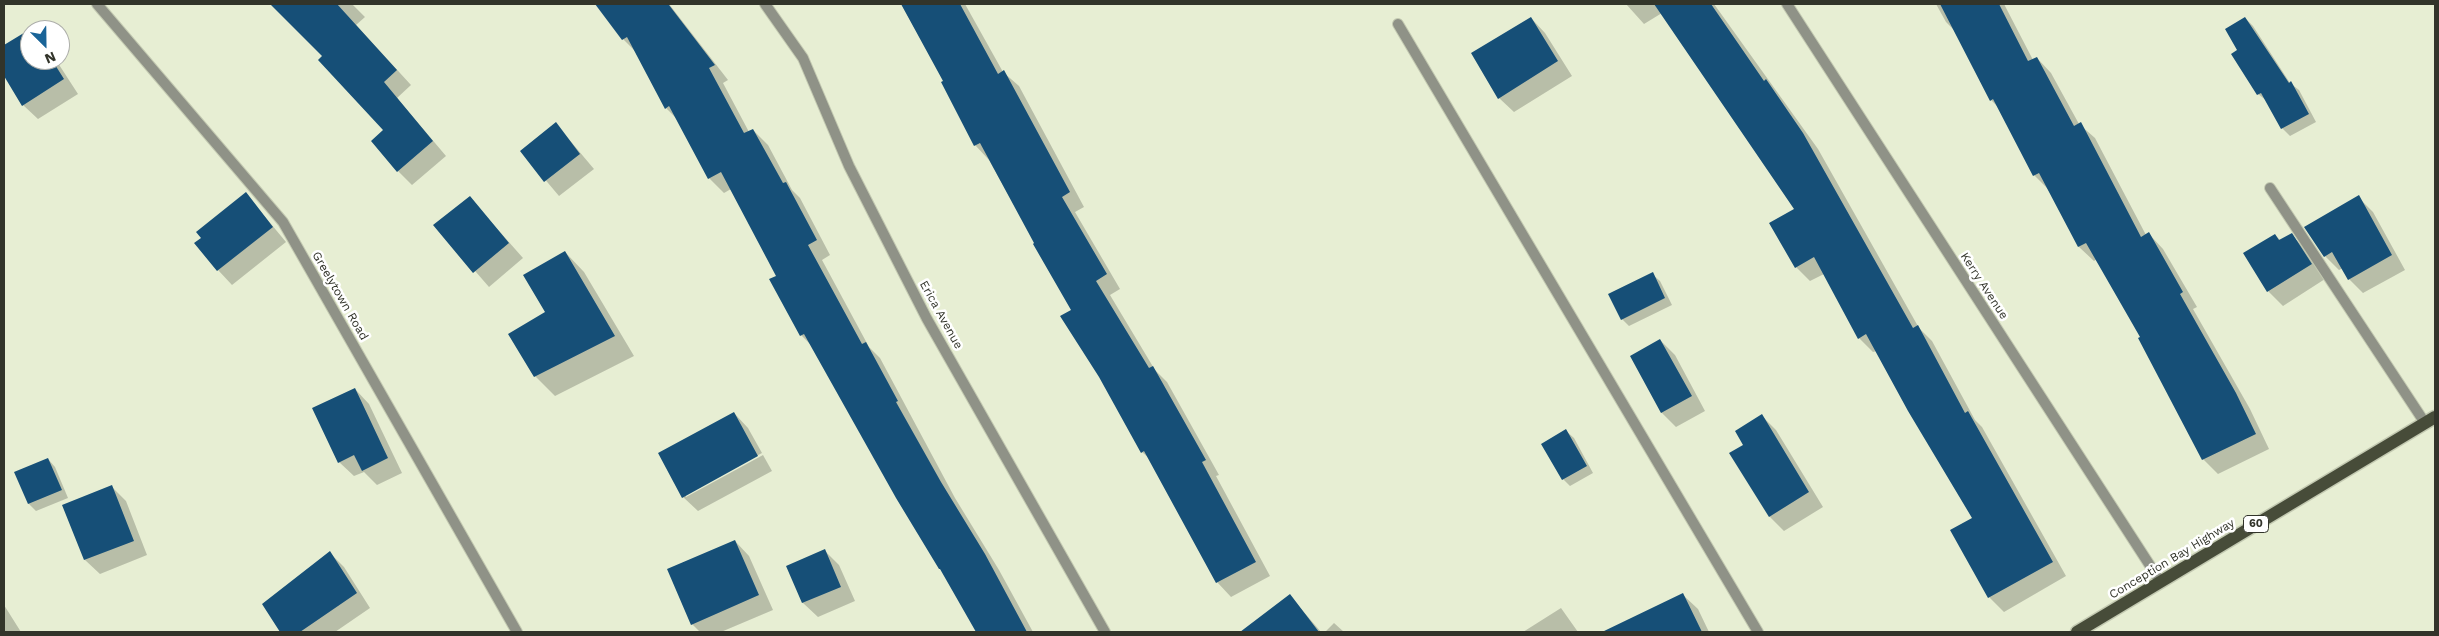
<!DOCTYPE html>
<html>
<head>
<meta charset="utf-8">
<style>
  body { margin:0 }
  #map { position:relative; width:2439px; height:636px; overflow:hidden; background:#e7eed3; font-family:"Work Sans",sans-serif }
  canvas { display:block }
  .frame { position:absolute; inset:0; border:5px solid #32342a; pointer-events:none }
  .north { position:absolute; left:20px; top:20px; width:50px; height:50px; box-sizing:border-box; background:#fff; border:1px solid #adaeaa; border-radius:50%; rotate:157deg; font-size:14px; font-weight:700; line-height:20px; text-align:center; color:#32342a }
  .north::after { content:''; display:block; margin:auto; width:18px; height:22px; background:#1a6498; clip-path:polygon(50% 0,100% 100%,50% 72%,0 100%) }
</style>
</head>
<body>
<div id="map">
<canvas width="2439" height="636"></canvas>
<div class="frame"></div>
<div class="north">N</div>
</div>
<script>
const c = document.querySelector('canvas').getContext('2d');
c.lineJoin = 'round';
function fillPath(path, color) {
  c.fillStyle = color;
  c.fill(path, 'evenodd');
}
function poly(rows) {
  const path = new Path2D();
  for (const r of rows) {
    path.moveTo(r[0], r[1]);
    for (let i = 2; i < r.length; i += 2) path.lineTo(r[i], r[i + 1]);
  }
  return path;
}
function strokePath(path, color, width, dash) {
  c.strokeStyle = color;
  c.lineWidth = width;
  c.lineCap = dash ? 'butt' : 'round';
  c.setLineDash(dash || []);
  c.stroke(path);
}
function label(font, color, halo, rows, align = 'center') {
  c.font = font + ' "Work Sans",sans-serif';
  c.lineWidth = 5;
  c.setLineDash([]);
  c.textBaseline = 'middle';
  c.strokeStyle = halo;
  c.fillStyle = color;
  for (const [text, x, y, turn = 0] of rows) {
    c.save();
    c.translate(x, y);
    c.rotate((+turn || 0) * Math.PI / 180);
    c.textAlign = isNaN(turn) ? turn : align;
    if (halo) c.strokeText(text, 0, 0);
    c.fillText(text, 0, 0);
    c.restore();
  }
}
fillPath(poly([
  [271,4,352,4,365,17,356,25,411,85,397,98,446,156,412,185,398,171,385,130,324,56],
  [596,4,669,4,728,80,723,83,749,132,753,130,768,145,792,190,800,198,830,255,822,260,869,347,880,358,955,498,999,570,1033,632,977,632,813,347,801,335,777,276,731,189,724,193,709,178,678,120,666,108,636,52,623,39],
  [901,4,965,4,1003,72,1019,86,1084,207,1075,212,1120,289,1110,295,1155,370,1167,382,1219,475,1216,476,1270,576,1231,597,1217,582,1152,461,1142,452,1073,310,989,160,975,145,945,82],
  [1626,4,1714,4,1818,149,1919,328,1932,341,1975,420,1982,427,2066,576,2004,612,1989,597,1974,519,1877,351,1873,352,1859,338,1824,274,1810,281,1796,267,1796,210,1662,13,1644,24],
  [1936,4,2004,4,2033,60,2037,58,2051,73,2079,124,2095,138,2146,235,2149,234,2163,249,2197,307,2193,309,2250,409,2269,449,2218,474,2203,459,2142,338,2097,259,2094,261,2079,247,2049,190,2034,175,1998,107,1991,100,1956,32,1946,22],
  [1531,18,1545,33,1572,76,1514,112,1499,98],
  [2245,18,2253,26,2290,83,2299,90,2316,122,2290,136,2282,128,2267,101,2258,94,2239,51],
  [31,29,30,60,56,60,78,94,38,119,23,105,4,74,4,46],
  [556,124,594,169,559,196,521,151],
  [246,194,286,242,232,285,218,270],
  [469,197,523,258,489,287,435,225],
  [2358,197,2373,212,2405,270,2363,293,2349,279,2343,268,2339,270,2325,256],
  [2275,235,2281,241,2291,235,2306,249,2325,279,2283,306,2268,291],
  [565,252,584,272,634,356,555,396,535,376,546,312],
  [1652,274,1660,281,1672,305,1629,326,1622,319],
  [1660,340,1675,355,1705,411,1676,427,1662,413,1631,356],
  [355,389,369,404,402,473,377,485,364,472,354,476,339,462],
  [734,413,748,428,762,453,686,494,686,497,763,455,772,471,698,511,683,497],
  [1762,416,1776,430,1823,507,1784,531,1770,517,1745,445],
  [1566,431,1574,438,1593,473,1570,486,1563,479],
  [48,459,55,467,68,498,36,511,29,504,16,473],
  [112,487,126,501,147,555,100,574,85,560],
  [735,541,749,556,773,610,721,632,700,632,692,624],
  [825,551,839,565,855,601,818,617,803,603,788,567],
  [330,553,344,567,370,608,335,632,281,632,264,604],
  [1683,595,1698,609,1709,632,1630,632,1625,623],
  [1290,596,1321,632,1253,632,1249,627],
  [4,605,21,632,4,632],
  [1561,608,1578,632,1523,632],
  [1334,623,1344,632,1325,632]
]), '#0003');
fillPath(poly([
  [270,4,337,4,397,70,384,82,433,141,397,172,371,141,383,130,318,60,322,56],
  [595,4,670,4,669,5,715,65,709,68,744,133,753,129,783,183,786,182,817,240,808,245,862,344,866,342,898,401,896,402,941,482,985,554,1027,632,976,632,940,569,939,569,896,498,804,334,800,336,769,279,776,276,721,172,708,179,669,106,665,109,627,37,622,40],
  [901,4,960,4,998,74,1004,70,1070,192,1062,197,1107,274,1096,281,1149,368,1153,366,1206,460,1202,462,1256,562,1216,583,1144,451,1141,453,1099,377,1060,316,1071,310,1033,244,1034,243,980,143,974,146,941,82,943,81],
  [1654,4,1711,4,1764,81,1766,79,1803,133,1913,328,1918,325,1965,413,1968,411,2053,562,1988,598,1950,530,1972,518,1908,411,1866,334,1858,339,1814,257,1795,268,1769,223,1794,209],
  [1940,4,1999,4,2028,61,2037,57,2074,126,2081,122,2141,237,2149,232,2183,292,2180,294,2236,393,2256,434,2202,460,2138,338,2140,337,2086,243,2078,247,2039,173,2033,176,1993,99,1990,101],
  [1531,17,1558,61,1498,99,1471,53],
  [2245,17,2289,83,2291,81,2309,114,2281,129,2261,93,2257,95,2231,54,2237,50,2225,29],
  [32,28,30,60,52,60,64,79,22,106,4,76,4,45],
  [556,122,580,154,544,182,520,151],
  [246,192,273,227,217,271,194,243,201,238,196,232],
  [2359,195,2392,255,2348,280,2332,252,2324,257,2304,227],
  [470,196,509,243,473,273,433,225],
  [2292,233,2312,264,2267,292,2243,253,2275,234,2279,240],
  [565,251,615,336,534,377,508,334,545,312,523,275],
  [1653,272,1665,298,1621,320,1608,294],
  [1660,339,1692,396,1661,413,1630,356],
  [355,388,388,458,362,471,354,455,338,463,312,408],
  [734,412,758,456,682,498,658,453],
  [1762,414,1809,492,1769,517,1729,453,1743,445,1735,431],
  [1566,429,1587,466,1562,480,1541,444],
  [48,458,62,490,28,504,14,472],
  [112,485,134,541,84,560,62,505],
  [735,540,759,595,691,625,667,569],
  [825,549,841,587,802,603,786,566],
  [330,551,357,593,300,632,280,632,262,604],
  [1683,593,1702,632,1602,632],
  [1290,594,1319,632,1240,632]
]), '#164f77');
const lane = poly([
  [2270,188,2425,423]
]);
const street = poly([
  [97,4,283,222,517,632],
  [765,4,803,58,849,166,927,319,1105,632],
  [1787,4,2160,581],
  [1398,24,1758,632]
]);
const primary = poly([
  [2077,632,2435,417]
]);
strokePath(lane, '#c3c9b1', 12);
strokePath(street, '#c3c9b1', 12);
strokePath(primary, '#c3c9b1', 15);
strokePath(lane, '#8f9287', 10);
strokePath(street, '#8f9287', 10);
strokePath(primary, '#474c39', 12);
for (const [x, y, w] of [
  [2256,524,25]
]) {
  const box = new Path2D();
  box.roundRect(x - w / 2, y - 8.5, w, 17, 4);
  c.fillStyle = '#fff';
  c.fill(box);
  strokePath(box, '#32342a', 1);
}
label('bold 11px', '#32342a', null, [
  ["60",2256,524]
]);
label('12px', '#32342a', '#fff', [
  ["Kerry Avenue",1984,286,57],
  ["Greelytown Road",340,296,60],
  ["Erica Avenue",941,315,61],
  ["Conception Bay Highway",2172,559,-31]
]);
</script>
</body>
</html>
